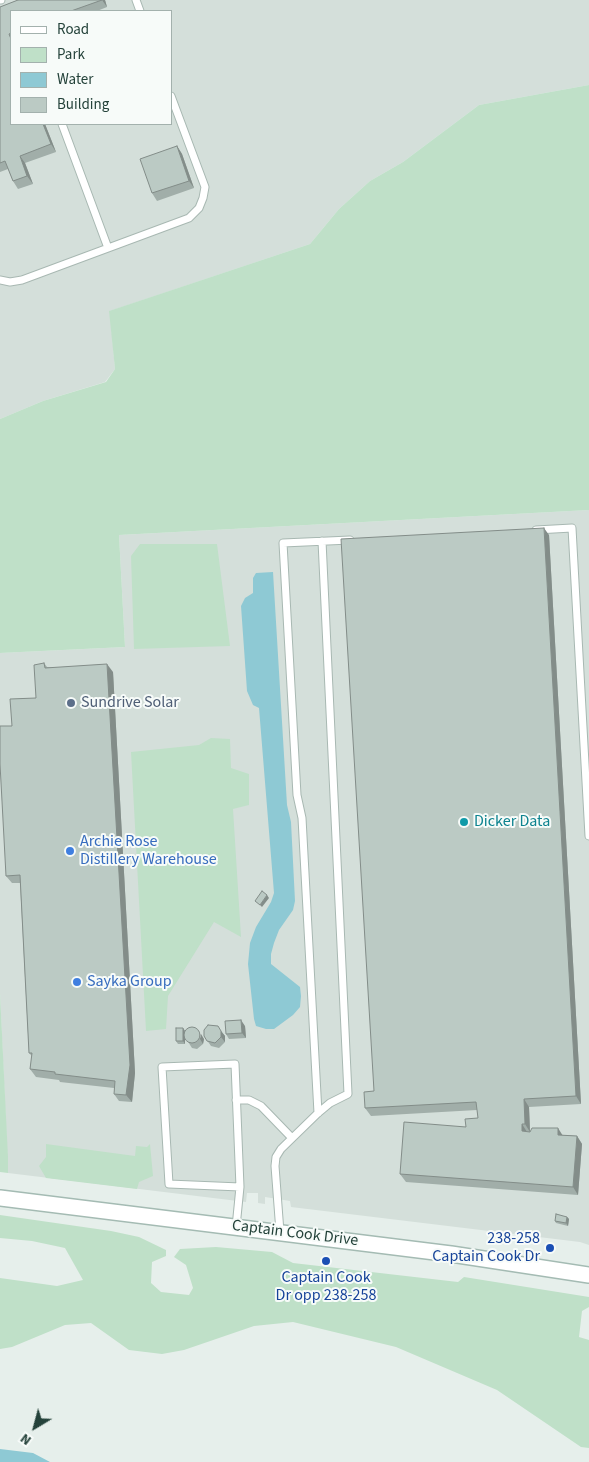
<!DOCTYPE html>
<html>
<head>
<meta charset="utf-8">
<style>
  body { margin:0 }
  #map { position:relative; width:589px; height:1462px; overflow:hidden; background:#e6efeb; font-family:"Source Sans 3",sans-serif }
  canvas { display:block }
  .legend { position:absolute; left:10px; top:10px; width:162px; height:115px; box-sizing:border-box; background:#f7fbf9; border:1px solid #a3b1ad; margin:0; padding:6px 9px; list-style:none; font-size:15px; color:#24423a }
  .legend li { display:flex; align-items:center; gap:10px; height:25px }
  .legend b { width:25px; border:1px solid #a3b1ad }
  .north { position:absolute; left:10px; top:1402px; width:50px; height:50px; -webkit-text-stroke:4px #f7fbf9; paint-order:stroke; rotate:217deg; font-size:14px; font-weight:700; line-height:20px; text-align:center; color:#24423a }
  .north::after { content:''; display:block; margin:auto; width:18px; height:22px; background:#24423a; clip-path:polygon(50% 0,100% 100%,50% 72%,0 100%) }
</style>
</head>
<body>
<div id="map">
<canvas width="589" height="1462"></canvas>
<ul class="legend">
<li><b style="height:6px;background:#fff"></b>Road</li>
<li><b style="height:14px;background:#bfe0c8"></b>Park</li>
<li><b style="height:14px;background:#8ec9d4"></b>Water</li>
<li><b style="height:14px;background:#bbcac4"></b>Building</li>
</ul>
<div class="north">N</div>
</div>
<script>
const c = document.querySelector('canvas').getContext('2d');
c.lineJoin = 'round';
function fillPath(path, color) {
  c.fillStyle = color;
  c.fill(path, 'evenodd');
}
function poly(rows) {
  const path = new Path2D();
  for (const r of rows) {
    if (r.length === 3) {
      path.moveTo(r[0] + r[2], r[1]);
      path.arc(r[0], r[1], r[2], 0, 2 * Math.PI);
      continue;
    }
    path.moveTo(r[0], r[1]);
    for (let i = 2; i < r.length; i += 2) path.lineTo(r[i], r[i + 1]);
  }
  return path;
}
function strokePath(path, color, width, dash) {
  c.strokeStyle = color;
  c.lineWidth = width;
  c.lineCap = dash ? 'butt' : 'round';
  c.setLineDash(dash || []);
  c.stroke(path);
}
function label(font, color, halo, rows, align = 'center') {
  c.font = font + ' "Source Sans 3",sans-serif';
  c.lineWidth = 4;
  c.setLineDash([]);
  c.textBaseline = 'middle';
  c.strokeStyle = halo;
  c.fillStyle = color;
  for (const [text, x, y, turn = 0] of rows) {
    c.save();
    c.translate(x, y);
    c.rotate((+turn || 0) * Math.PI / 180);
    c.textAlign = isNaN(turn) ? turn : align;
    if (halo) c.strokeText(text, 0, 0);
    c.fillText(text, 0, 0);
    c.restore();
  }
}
fillPath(poly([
  [0,0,589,0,589,85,479,105,403,162,370,181,339,209,310,244,110,311,115,369,105,382,43,401,0,419],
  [11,11,171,11,171,124,11,124],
  [589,510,589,1245,580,1242,291,1207,290,1201,265,1197,265,1204,258,1203,258,1193,247,1193,246,1202,8,1173,0,993,0,653,125,647,119,535]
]), '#d4dfda');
fillPath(poly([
  [589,85,589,510,119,535,125,647,0,653,0,419,43,401,106,382,115,369,109,311,310,244,339,209,370,181,403,162,479,105],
  [140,544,217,544,230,646,134,649,131,556],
  [211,738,230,739,231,768,249,774,249,805,233,809,241,937,214,922,168,996,166,1029,146,1031,131,752,199,745],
  [0,993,8,1157,8,1173,0,1172],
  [46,1144,135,1156,136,1146,147,1147,150,1144,153,1176,139,1182,137,1189,46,1178,39,1166,46,1157],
  [0,1215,111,1231,139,1237,166,1250,166,1256,152,1262,151,1283,161,1292,189,1295,193,1288,186,1265,174,1257,180,1249,216,1247,272,1252,293,1263,458,1282,464,1277,589,1297,589,1307,582,1311,579,1337,589,1340,589,1448,581,1447,497,1390,396,1347,293,1322,254,1326,184,1350,162,1354,129,1350,91,1323,65,1325,12,1347,0,1349,0,1278,57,1286,83,1280,65,1248,32,1241,0,1238]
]), '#bfe0c8');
fillPath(poly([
  [273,572,287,805,291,822,295,901,293,910,279,930,274,943,271,954,271,964,300,987,301,996,300,1007,293,1015,274,1029,266,1029,256,1026,254,1019,248,964,250,943,256,927,271,902,274,893,259,708,253,705,247,691,241,606,245,598,253,593,253,578,256,573],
  [0,1449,33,1453,50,1462,0,1462]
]), '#8ec9d4');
const service = poly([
  [0,0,1,0],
  [136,0,140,11],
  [62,124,108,248],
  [0,280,10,282,22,280,189,218,199,208,203,198,205,187,171,96],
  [536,530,572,528,589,836],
  [236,1100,249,1100,261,1106,292,1138],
  [318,1113,302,818,297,795,283,543,350,540],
  [236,1227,240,1187,235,1064,162,1067,169,1184,240,1187],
  [280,1232,275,1166,276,1157,281,1149,318,1113,330,1103,348,1094,322,541]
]);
const secondary = poly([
  [0,1198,451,1254,589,1275]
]);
strokePath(service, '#a8b8b2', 9);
strokePath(secondary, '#a4bbb3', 18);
strokePath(service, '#fff', 7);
strokePath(secondary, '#fff', 15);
fillPath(poly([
  [18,0,105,0,107,7,97,11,11,11,11,124,45,124,56,152,25,163,33,184,18,189,13,181,8,169,0,172,0,7],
  [177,146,182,154,194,188,157,201,152,193],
  [549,535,581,1104,529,1107,530,1131,563,1135,577,1136,582,1144,578,1195,406,1182,400,1174,478,1118,477,1110,371,1116,365,1108,374,1091],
  [44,663,47,667,113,672,135,1073,132,1102,119,1101,114,1094,114,1088,60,1082,59,1080,36,1077,30,1069,32,1056,29,1053,20,883,12,883,6,876,12,726,36,698],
  [245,1026,246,1038,229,1039,226,1034],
  [183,1028,185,1031,185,1033,204,1039,203,1044,197,1049,192,1048,185,1037,185,1044,178,1044,176,1041],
  [221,1031,225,1036,225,1042,219,1048,211,1046,204,1036],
  [567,1217,569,1219,568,1226,556,1223,555,1221]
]), '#a1aea9');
fillPath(poly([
  [102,0,105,0,107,7],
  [43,124,45,124,56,152,51,144],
  [177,146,182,154,194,188,189,181],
  [20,156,25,163,33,184,27,176],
  [544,528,549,535,581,1104,576,1096],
  [107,664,113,672,135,1073,132,1102,126,1095],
  [267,895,269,898,262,907,260,905],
  [241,1020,245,1026,246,1038,242,1033],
  [183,1028,185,1031,185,1044,183,1041],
  [221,1031,225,1036,225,1042,221,1037],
  [201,1034,204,1039,203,1044,200,1039],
  [524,1099,529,1107,530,1132,525,1124],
  [522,1124,527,1132,522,1131],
  [558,1128,563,1136,558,1135],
  [577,1136,582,1144,578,1195,573,1187],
  [567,1217,569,1219,568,1226,566,1223]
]), '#838d89');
const building = poly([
  [18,0,102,0,71,11,11,11,11,33,9,34,11,39,11,124,43,124,51,144,20,156,27,176,13,181,5,161,0,163,0,7,18,0],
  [177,146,189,181,152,193,140,159,177,146],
  [544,528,576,1096,524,1099,525,1124,522,1124,522,1131,530,1132,532,1128,558,1128,558,1135,577,1136,573,1187,400,1174,404,1122,466,1127,465,1119,478,1118,476,1102,365,1108,364,1092,374,1091,341,539,544,528],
  [44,663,45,668,107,664,130,1065,126,1095,114,1094,115,1081,55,1074,55,1072,30,1069,32,1053,29,1053,20,875,6,876,0,764,0,726,12,726,10,699,36,698,34,665,44,663],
  [262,891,267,895,260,905,255,901,262,891],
  [241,1020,242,1033,226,1034,225,1021,241,1020],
  [208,1025,218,1026,221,1031,221,1037,215,1043,207,1041,204,1036,204,1030,208,1025],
  [192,1035,8],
  [176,1028,183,1028,183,1041,176,1041,176,1028],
  [556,1214,567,1217,566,1223,555,1221,556,1214]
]);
fillPath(building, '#bbcac4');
strokePath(building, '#838d89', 1);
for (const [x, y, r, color] of [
  [71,703,5,"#5c6f8a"],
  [464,822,5,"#0f9aa8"],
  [70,851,5,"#3f7fe0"],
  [77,982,5,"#3f7fe0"],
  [550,1248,5,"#1a4fb4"],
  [326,1261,5,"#1a4fb4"]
]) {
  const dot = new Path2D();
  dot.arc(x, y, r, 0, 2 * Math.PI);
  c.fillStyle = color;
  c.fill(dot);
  strokePath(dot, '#f7fbf9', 2);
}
label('16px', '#4e5e75', '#f7fbf9', [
  ["Sundrive Solar",81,703]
], 'left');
label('16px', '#0d838f', '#f7fbf9', [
  ["Dicker Data",474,822]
], 'left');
label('16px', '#366cbe', '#f7fbf9', [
  ["Archie Rose",80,842],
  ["Distillery Warehouse",80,860],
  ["Sayka Group",87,982]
], 'left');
label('16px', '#24423a', '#f7fbf9', [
  ["Captain Cook Drive",295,1234,7]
]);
label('16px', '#164399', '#f7fbf9', [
  ["238-258",540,1239],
  ["Captain Cook Dr",540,1257],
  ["Captain Cook",326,1278,"center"],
  ["Dr opp 238-258",326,1296,"center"]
], 'right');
</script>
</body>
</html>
